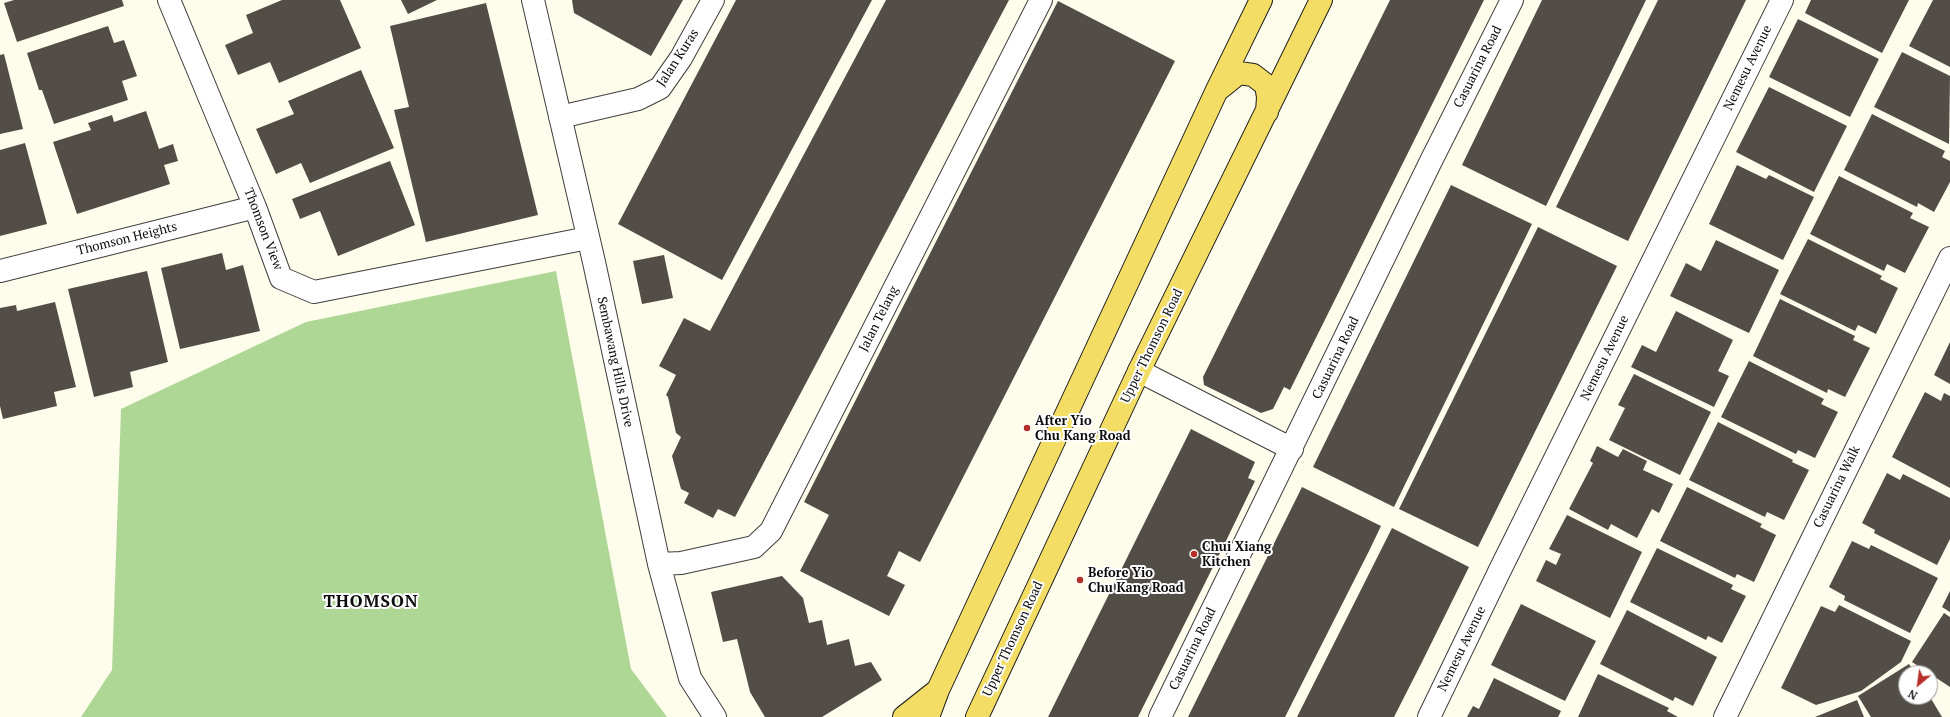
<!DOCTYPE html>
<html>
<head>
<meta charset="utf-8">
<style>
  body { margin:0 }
  #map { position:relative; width:1950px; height:717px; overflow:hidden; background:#fefcea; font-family:"PT Serif",serif }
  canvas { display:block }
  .north { position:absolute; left:1898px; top:665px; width:40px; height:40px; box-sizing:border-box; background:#fff; border:1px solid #9d9d9d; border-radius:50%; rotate:209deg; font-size:11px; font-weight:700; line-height:16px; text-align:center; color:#0b0b0b }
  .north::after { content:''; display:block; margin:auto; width:14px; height:18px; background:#b62e29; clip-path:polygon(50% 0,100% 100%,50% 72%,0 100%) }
</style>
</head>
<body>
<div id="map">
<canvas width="1950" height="717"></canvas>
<div class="north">N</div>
</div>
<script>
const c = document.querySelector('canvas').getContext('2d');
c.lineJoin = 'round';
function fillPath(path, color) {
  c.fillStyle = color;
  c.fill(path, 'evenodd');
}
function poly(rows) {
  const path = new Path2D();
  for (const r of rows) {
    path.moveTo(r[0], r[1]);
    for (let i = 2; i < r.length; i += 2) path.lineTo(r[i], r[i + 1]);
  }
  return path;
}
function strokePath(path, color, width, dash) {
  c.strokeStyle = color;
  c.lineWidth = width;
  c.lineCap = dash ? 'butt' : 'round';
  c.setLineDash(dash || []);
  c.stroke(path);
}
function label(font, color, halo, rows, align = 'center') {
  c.font = font + ' "PT Serif",serif';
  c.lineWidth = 4;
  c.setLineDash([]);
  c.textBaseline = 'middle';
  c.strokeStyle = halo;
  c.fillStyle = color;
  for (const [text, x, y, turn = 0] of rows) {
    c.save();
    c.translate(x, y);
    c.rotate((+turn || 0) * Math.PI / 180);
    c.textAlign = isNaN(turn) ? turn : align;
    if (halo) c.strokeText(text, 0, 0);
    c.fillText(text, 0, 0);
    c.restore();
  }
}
fillPath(poly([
  [556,271,631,669,667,717,81,717,112,670,121,409,306,322]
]), '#aed796');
fillPath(poly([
  [14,0,122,0,124,6,17,42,4,3],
  [282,0,340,0,361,48,279,83,270,62,238,75,225,45,253,33,246,15],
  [401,0,437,0,408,14],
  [572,0,683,0,651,56,574,13],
  [736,0,872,0,722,280,618,224],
  [886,0,1009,0,735,517,718,509,713,518,684,503,689,493,681,489,672,456,681,437,676,433,668,397,666,395,676,375,659,366,684,318,710,331],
  [1390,0,1484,0,1290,390,1284,387,1273,409,1261,413,1204,385,1203,377],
  [1542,0,1646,0,1546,206,1462,165],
  [1658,0,1746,0,1628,241,1556,207],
  [1811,0,1909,0,1882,53,1805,13],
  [1933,0,1950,0,1950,67,1909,46],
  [1058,1,1175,61,920,562,899,551,887,576,905,585,889,616,800,571,829,515,804,502],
  [486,3,538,215,426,242,394,110,409,107,390,26],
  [1798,19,1879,59,1850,117,1769,77],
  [108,26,114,43,124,40,137,76,122,81,128,100,54,124,42,90,39,90,27,53],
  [1902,52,1950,76,1949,144,1874,107],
  [4,54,23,129,0,134,0,55],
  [361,70,394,148,310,183,301,163,276,174,256,129,294,114,288,101],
  [1769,87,1847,126,1814,192,1736,152],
  [146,111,159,149,173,144,178,161,164,165,170,184,77,214,53,142,91,130,88,123,112,115,114,122],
  [1872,114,1945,151,1942,157,1950,161,1950,182,1934,212,1918,203,1917,207,1844,170],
  [25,143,47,224,0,236,0,150],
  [390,161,415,225,338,256,320,211,300,219,292,199],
  [1737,165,1766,179,1769,175,1814,197,1783,260,1709,224],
  [1839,176,1913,213,1910,218,1929,227,1905,273,1887,264,1884,271,1810,234],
  [1451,185,1532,224,1394,507,1313,467],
  [1538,227,1617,266,1478,547,1399,509],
  [1808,239,1882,276,1880,279,1898,288,1876,334,1858,325,1855,331,1780,294],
  [1716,240,1779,270,1749,333,1670,296,1686,263,1701,271],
  [222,253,226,270,243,265,260,331,180,349,161,268],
  [664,255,673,298,642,304,633,261],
  [147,271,168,362,130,372,133,387,94,397,68,289],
  [1780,299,1855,336,1853,340,1870,348,1845,397,1828,389,1827,393,1753,356],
  [55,302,76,387,54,392,57,406,3,419,0,406,0,308,16,305,17,311],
  [1676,311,1733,340,1718,371,1729,376,1714,407,1631,367,1642,345,1656,352],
  [1950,342,1950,384,1934,375],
  [1749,361,1824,399,1821,404,1838,412,1815,458,1798,450,1796,454,1721,417],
  [1634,374,1711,412,1680,475,1609,440,1625,408,1618,405],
  [1925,392,1941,401,1944,393,1950,396,1950,488,1892,457],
  [1718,422,1793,460,1792,462,1809,470,1784,520,1767,512,1765,517,1689,480],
  [1191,429,1255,462,1248,478,1255,481,1225,543,1138,717,1048,717],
  [1597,446,1618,457,1623,449,1647,461,1643,470,1673,484,1659,513,1652,509,1637,538,1611,524,1608,530,1569,509,1593,463,1590,461],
  [1887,473,1900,480,1903,474,1950,498,1950,539,1937,565,1874,533,1875,530,1862,523],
  [1302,487,1381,526,1369,551,1285,717,1188,717],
  [1687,487,1762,524,1760,527,1776,535,1754,582,1737,574,1735,578,1660,541],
  [1567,515,1642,552,1610,618,1536,581,1546,560,1556,565,1561,554,1549,549],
  [1392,528,1469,567,1422,662,1394,717,1297,717],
  [1852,541,1869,549,1871,545,1938,578,1910,633,1844,600,1845,596,1829,587],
  [1657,548,1733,585,1731,589,1746,596,1722,643,1708,636,1706,640,1630,602],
  [782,576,803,598,809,623,822,620,827,645,849,639,855,666,871,662,882,680,822,717,765,717,750,692,737,639,723,642,711,592],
  [1950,591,1950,612,1942,607],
  [1521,604,1596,641,1565,701,1491,665],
  [1839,605,1911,641,1901,662,1861,691,1816,705,1781,688,1821,606,1835,612],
  [1627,610,1717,657,1693,706,1675,697,1673,701,1600,664],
  [1944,613,1950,617,1950,687,1912,662],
  [1909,664,1915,673,1906,673,1906,697,1930,697,1942,717,1871,717,1858,696],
  [1598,674,1669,708,1667,711,1678,717,1578,717],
  [1494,678,1561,711,1558,717,1467,717,1473,706,1479,709],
  [1857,700,1864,717,1815,717]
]), '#534d48');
const street = poly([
  [169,0,255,207,281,278,314,292,588,238],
  [533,0,594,262,659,564,690,678,715,717],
  [560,117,638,99,660,88,681,58,713,0],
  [0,271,255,207],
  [1139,371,1292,449],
  [659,564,681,563,754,547,771,531,1041,0],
  [1160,717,1431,161,1512,0],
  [1429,717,1499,572,1782,0],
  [1725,717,1950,258]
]);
const primary = poly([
  [1219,89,1239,73,1253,75,1266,85,1268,97,1267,112],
  [904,717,938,690],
  [928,717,938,690,1217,90,1261,0],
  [977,717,1139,371,1321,0]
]);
strokePath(street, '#3e3e3e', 24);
strokePath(primary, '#1c1c1c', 24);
strokePath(street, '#fff', 22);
strokePath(primary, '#f4dd64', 22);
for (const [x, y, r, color] of [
  [1027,428,4,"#b62e29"],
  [1194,554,4,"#b62e29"],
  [1080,580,4,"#b62e29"]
]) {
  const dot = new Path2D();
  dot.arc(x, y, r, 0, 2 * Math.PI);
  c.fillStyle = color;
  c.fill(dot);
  strokePath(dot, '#fff', 1.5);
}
label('13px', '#0b0b0b', '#fff', [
  ["Jalan Kuras",678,58,-57],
  ["Casuarina Road",1478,67,-63],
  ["Nemesu Avenue",1748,68,-64],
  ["Thomson View",263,229,69],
  ["Thomson Heights",127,239,-14],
  ["Jalan Telang",879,319,-63],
  ["Upper Thomson Road",1152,346,-64],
  ["Casuarina Road",1336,358,-64],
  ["Nemesu Avenue",1605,358,-64],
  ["Sembawang Hills Drive",615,362,78],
  ["Casuarina Walk",1837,487,-64],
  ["Upper Thomson Road",1013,639,-65],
  ["Casuarina Road",1193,649,-64],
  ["Nemesu Avenue",1462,649,-64]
]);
label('bold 13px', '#0b0b0b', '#fff', [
  ["After Yio",1035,421],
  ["Chu Kang Road",1035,436],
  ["Chui Xiang",1202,547],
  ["Kitchen",1202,562],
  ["Before Yio",1088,573],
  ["Chu Kang Road",1088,588]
], 'left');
c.letterSpacing = '1px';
label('bold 17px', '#0b0b0b', '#fff', [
  ["THOMSON",371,602]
]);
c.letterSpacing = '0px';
</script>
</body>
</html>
